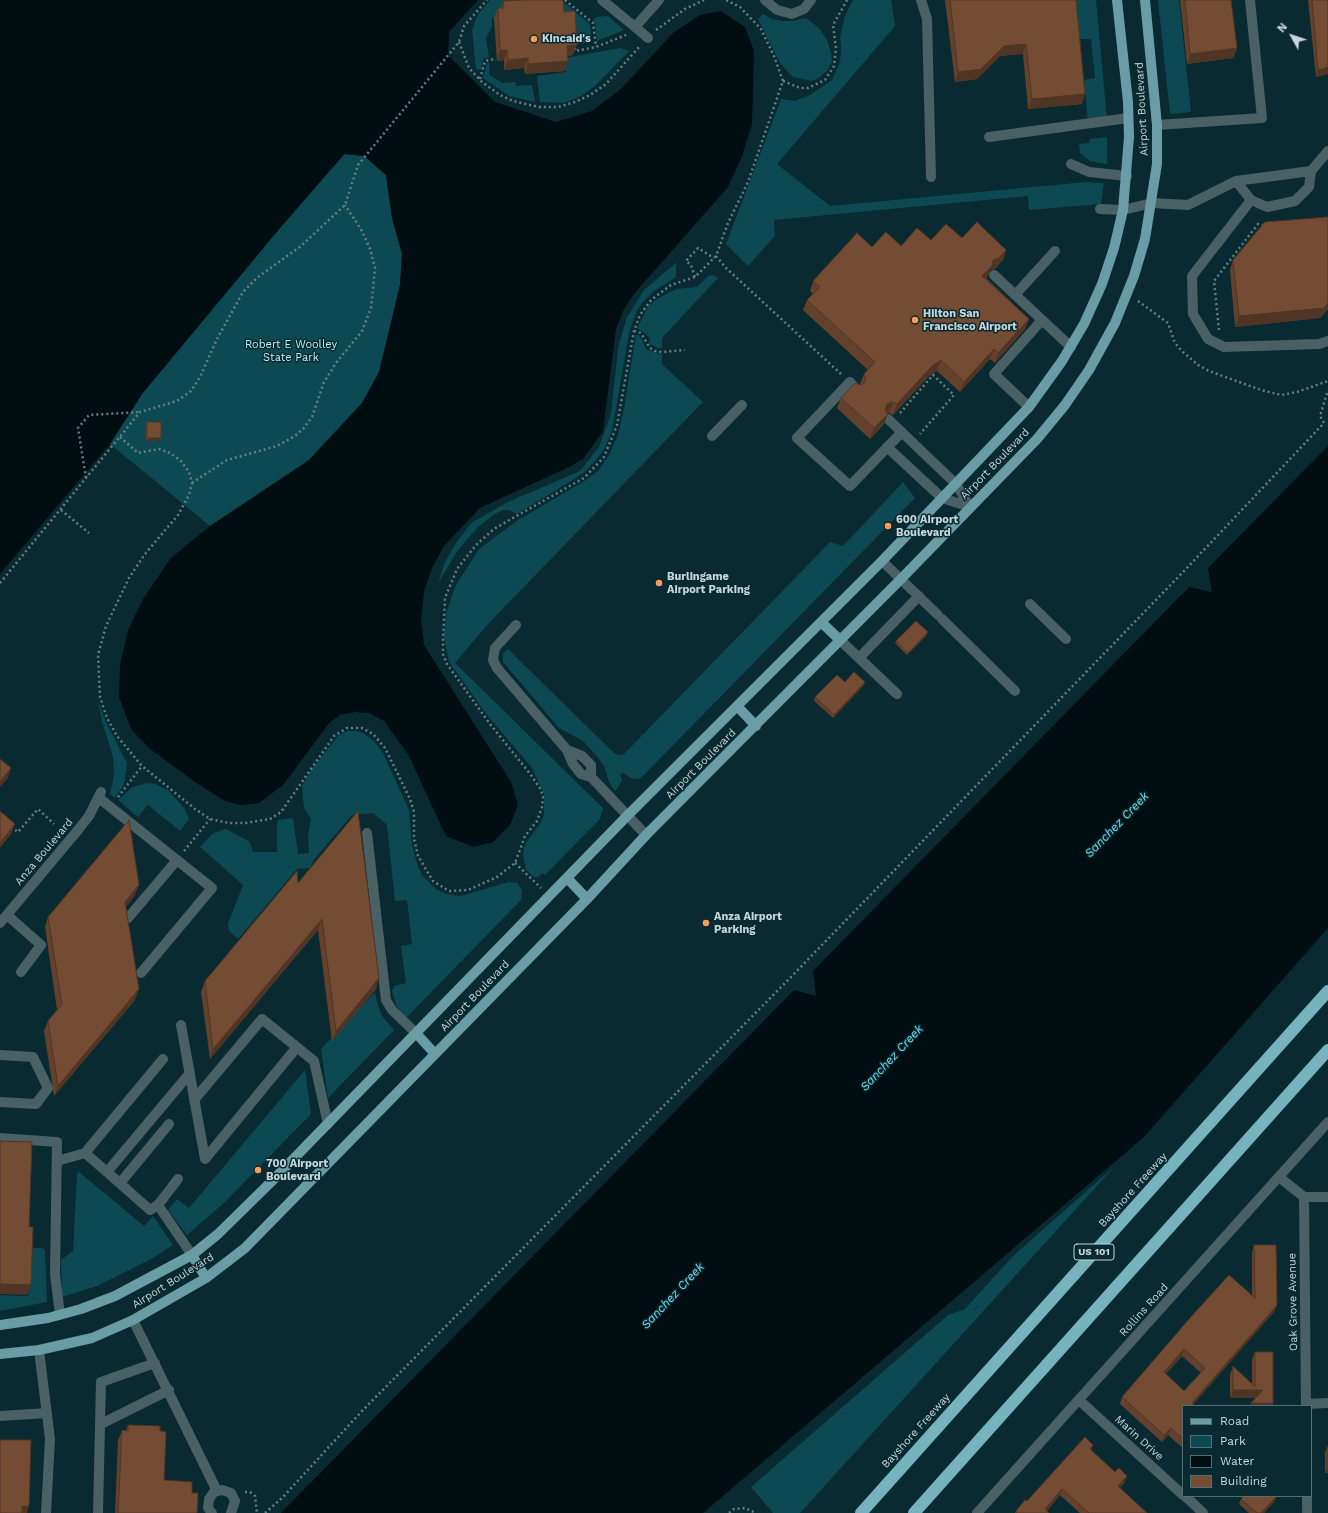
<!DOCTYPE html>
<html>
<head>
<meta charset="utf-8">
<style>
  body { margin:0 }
  #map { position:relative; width:1328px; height:1513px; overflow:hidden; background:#082a30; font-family:"Work Sans",sans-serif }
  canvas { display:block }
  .legend { position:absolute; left:1182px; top:1405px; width:130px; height:92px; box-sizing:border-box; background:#082a30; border:1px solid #546f74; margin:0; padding:5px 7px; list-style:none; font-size:12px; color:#c5d7da }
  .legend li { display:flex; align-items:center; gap:8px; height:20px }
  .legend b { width:20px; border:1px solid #546f74 }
  .north { position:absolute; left:1272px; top:16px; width:40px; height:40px; -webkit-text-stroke:3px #082a30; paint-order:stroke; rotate:310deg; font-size:11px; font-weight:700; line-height:16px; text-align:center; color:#c5d7da }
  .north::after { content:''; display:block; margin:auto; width:14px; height:18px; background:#c5d7da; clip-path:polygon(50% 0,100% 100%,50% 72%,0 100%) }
</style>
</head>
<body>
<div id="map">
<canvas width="1328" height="1513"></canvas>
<ul class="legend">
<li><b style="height:5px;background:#6a9ca6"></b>Road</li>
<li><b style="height:11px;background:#0d4953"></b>Park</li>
<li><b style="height:11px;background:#000d11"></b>Water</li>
<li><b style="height:11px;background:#744c34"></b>Building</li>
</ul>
<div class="north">N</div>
</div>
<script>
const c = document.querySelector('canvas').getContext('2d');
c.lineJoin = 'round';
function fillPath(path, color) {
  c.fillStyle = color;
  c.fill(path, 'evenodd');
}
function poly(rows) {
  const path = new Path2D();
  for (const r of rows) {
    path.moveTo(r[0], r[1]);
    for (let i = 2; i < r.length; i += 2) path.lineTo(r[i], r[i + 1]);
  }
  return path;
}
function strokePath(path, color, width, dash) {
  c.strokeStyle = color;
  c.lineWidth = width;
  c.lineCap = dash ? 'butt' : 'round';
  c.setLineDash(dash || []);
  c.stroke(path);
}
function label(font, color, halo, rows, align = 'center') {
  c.font = font + ' "Work Sans",sans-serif';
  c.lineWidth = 3;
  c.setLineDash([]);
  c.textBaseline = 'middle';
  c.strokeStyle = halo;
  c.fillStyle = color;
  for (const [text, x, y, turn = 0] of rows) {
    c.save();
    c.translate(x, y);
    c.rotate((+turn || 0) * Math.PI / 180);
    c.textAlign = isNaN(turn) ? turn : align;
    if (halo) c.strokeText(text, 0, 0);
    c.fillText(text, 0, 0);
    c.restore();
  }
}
fillPath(poly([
  [490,0,535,0,498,17,492,18,492,27,486,38,489,57,483,59,481,70,476,69,472,30,478,14],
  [561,0,590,24,592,42,577,44,561,22],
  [853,0,891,0,895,26,777,164,830,206,1086,182,1104,183,1101,204,1029,210,1028,196,774,220,775,236,748,266,726,244,781,99,795,101,810,95,832,80,840,62,841,48,840,37,845,16],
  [1075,0,1096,0,1107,119,1088,122,1084,80,1095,78,1091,39,1079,39],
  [1158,0,1179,0,1191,112,1170,114],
  [763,14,772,19,783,21,793,21,806,18,819,28,827,40,831,53,832,62,827,71,820,77,812,81,793,77,780,63,758,19],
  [608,16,624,30,597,41,595,23,593,21,596,17],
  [620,48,629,51,595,86,581,96,564,103,540,102,537,76,566,72,565,58],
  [487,63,489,63,489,75,503,83,515,82,516,86,532,85,535,102,509,96,483,78],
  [1107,137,1107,164,1090,161,1080,153,1079,144,1089,143,1090,139],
  [345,154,364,156,386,175,392,218,402,254,400,285,379,372,362,403,309,460,210,526,110,444,142,394,280,228],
  [676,263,676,277,653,292,643,302,636,312,629,333,612,431,605,448,597,459,586,471,573,480,517,514,509,510,503,510,492,516,478,527,458,550,438,583,445,562,456,543,471,523,508,502,580,471,599,447,611,414,618,348,627,317,644,290],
  [714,275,718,278,662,338,662,348,658,348,650,344,649,337,637,328,649,305,657,299,676,289,697,287,708,276],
  [636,334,640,336,647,350,662,354,662,364,703,402,488,624,455,663,603,808,600,819,545,875,543,873,538,877,534,877,526,869,523,855,525,844,541,822,544,814,544,794,532,768,487,715,449,662,444,638,446,613,456,585,479,549,518,520,586,480,598,471,609,455,618,435,624,408],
  [903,482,915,498,643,776,639,779,631,778,623,773,620,774,622,781,615,791,609,782,604,766,596,755,583,741,559,728,503,662,503,653,508,649,614,753,619,755,623,755,830,542,843,546],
  [98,701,106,722,127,763,124,784,115,798,110,794,114,774,113,757,102,721],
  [347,731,356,731,363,733,374,741,383,753,409,810,412,845,418,867,423,876,436,889,446,894,460,896,509,882,517,883,522,890,521,897,522,899,406,1018,397,1007,392,991,394,986,406,983,401,946,412,944,407,900,395,901,387,825,373,813,352,815,313,861,310,868,297,869,238,939,229,931,228,924,243,885,200,847,213,833,226,829,250,842,253,852,277,852,277,827,278,820,293,818,298,854,309,853,308,835,311,819,304,808,302,786,311,770,338,736],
  [147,783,155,784,168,790,184,808,189,819,180,831,148,805,138,817,118,800,132,787],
  [375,992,377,1003,382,1016,394,1030,328,1098,321,1049],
  [305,1070,311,1114,225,1202,187,1235,168,1210,177,1199,189,1208],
  [1115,1166,800,1513,773,1513,751,1487,948,1315,965,1309,1013,1256],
  [79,1172,144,1226,153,1216,173,1245,151,1259,97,1286,62,1297,61,1260,73,1251,77,1173],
  [30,1248,42,1248,45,1250,47,1302,0,1311,0,1295,28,1296]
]), '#0d4953');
fillPath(poly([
  [0,0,478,0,449,32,448,55,495,102,556,122,592,111,621,89,673,33,700,15,721,11,745,27,754,51,752,124,741,159,728,187,633,295,623,311,616,329,603,431,584,458,571,466,480,508,444,546,431,570,424,592,421,619,424,645,511,782,518,805,510,825,493,842,474,847,446,836,408,754,384,721,369,713,354,712,340,715,330,722,283,785,259,803,241,805,225,801,198,784,150,749,131,729,119,697,120,665,128,630,143,599,171,558,210,526,309,460,362,403,379,372,400,285,402,254,392,218,386,175,364,156,344,154,280,228,142,394,110,444,0,574],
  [1328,446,1328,928,1144,1137,703,1513,281,1513,794,990,816,996,813,971,1189,587,1212,592,1208,568]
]), '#000d11');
strokePath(poly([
  [565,0,593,23,596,47],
  [656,30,685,9,704,0],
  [459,42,469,68,482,82,500,95,513,101,539,107,558,107,575,102,590,95,606,84,640,46],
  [575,48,575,51,596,47,626,35],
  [480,79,485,61,494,59],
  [783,81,800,88,808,88,825,80,834,66,836,48,833,25,847,0],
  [716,256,726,268,841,374],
  [695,277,691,265,686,261,698,248,714,258],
  [1138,301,1168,323,1175,343,1182,351,1198,365,1209,371,1261,390,1281,395,1297,392,1328,381],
  [1219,330,1214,281,1258,224,1266,226],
  [634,331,641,333,650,348,655,351,662,352,685,350],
  [900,413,933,375,954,395,920,434],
  [120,437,138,453,159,449,170,453,181,461,189,472,192,483,189,495,178,515,145,554,129,578,106,626,98,655,100,697,107,718,117,736,142,766,195,809,210,819,229,823,245,823,270,819,281,812,334,736,347,728,362,728,373,734,385,748,410,799,414,812,414,839,418,856,433,881,449,891,468,890,497,877,515,863,525,836,537,821,542,807,543,797,541,790,531,775,490,724,447,664,443,654,443,641,445,598,457,569,476,545,494,529,513,518,584,478,604,457,617,425,634,331,640,315,651,300,671,285,695,277,716,256,728,223,748,182,783,81,774,56,761,29,740,7,726,0],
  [86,478,78,428,89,415,140,412],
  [192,483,227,460,277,446,295,436,303,429,312,417,324,382,336,363,362,331,371,308,375,268,370,249,362,231,345,205],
  [61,510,89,533],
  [0,583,140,412,177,401,191,391,200,377,217,339,243,292,258,277,301,246,345,205,358,165,459,42,464,26,487,0],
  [118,797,142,766],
  [11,827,18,832,38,809,54,824],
  [184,851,210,819],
  [515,863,541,888],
  [245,1492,250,1492,255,1496,257,1513],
  [265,1513,282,1498,362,1411,792,976,1184,571,1324,423,1320,416,1328,390],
  [729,1513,734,1509,745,1508,756,1513]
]), '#647e83', 2.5, [2, 3]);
strokePath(poly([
  [602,0,635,27,659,0],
  [765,0,777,10,792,14,804,9,811,0],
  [921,0,927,19,931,177],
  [635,27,648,38],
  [1157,125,1262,118,1250,0],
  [989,137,1128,118],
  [1071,164,1089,172,1127,176],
  [1236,181,1251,200,1267,207,1295,201,1309,187,1311,171,1328,151],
  [1251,200,1192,276,1193,314,1208,339,1224,347,1319,344,1328,341],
  [1100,209,1123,210,1152,203,1188,205,1236,181,1311,171],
  [994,275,1071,347],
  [1015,295,1055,251],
  [856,389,850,382,797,438,850,486,902,432],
  [1029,407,994,374,1042,320],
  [888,419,956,484,970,507],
  [712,436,742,405],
  [887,447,942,498,970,507],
  [882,561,938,615],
  [1030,604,1066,639],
  [942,619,1015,691],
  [516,625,495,648,493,660,497,668,567,750],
  [840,640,897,694],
  [859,658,919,596],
  [591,777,591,765,582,756,567,750,573,764,581,774,591,777,646,835],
  [99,798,212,888,141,973],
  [367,833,386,1000,392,1010,416,1033],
  [7,915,41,945,21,972],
  [128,918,177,860],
  [0,923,78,830,89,816,101,792],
  [181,1025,205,1159],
  [0,1055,33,1057,48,1088,36,1104,0,1102],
  [163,1059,85,1153,107,1172,190,1073],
  [194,1100,262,1019,314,1061,328,1124],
  [0,1138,57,1142,55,1274,60,1315],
  [205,1159,297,1047],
  [57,1161,85,1153],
  [107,1172,150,1210,158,1205,178,1179],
  [1279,1177,1304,1197,1328,1197],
  [120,1183,169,1124],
  [1304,1197,1306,1406],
  [158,1205,192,1255],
  [133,1320,217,1491],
  [39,1350,50,1439,46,1513],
  [1079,1400,1183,1495],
  [1306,1404,1328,1403],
  [0,1416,47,1413],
  [101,1424,169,1390],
  [1185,1496,1203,1513],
  [1307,1496,1307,1513],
  [98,1513,101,1382,155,1363],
  [212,1513,208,1508,209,1499,214,1492,222,1490,231,1493,235,1501,231,1513],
  [977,1513,1328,1122]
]), '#496065', 10);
strokePath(poly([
  [821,622,840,640],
  [737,706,756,726],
  [567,878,587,899],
  [416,1033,435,1054],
  [192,1255,206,1278],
  [0,1325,48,1318,81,1309,115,1296,192,1255,218,1234,271,1182,627,816,882,561,1029,407,1062,361,1084,324,1102,284,1114,248,1123,210,1129,137,1128,102,1117,0],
  [0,1354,39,1350,92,1338,133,1320,206,1278,245,1248,587,899,646,835,901,579,1037,439,1065,405,1089,370,1115,323,1134,276,1145,239,1157,164,1157,125,1145,0]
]), '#6a9ca6', 10);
strokePath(poly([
  [861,1513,1328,991],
  [914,1513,1328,1050]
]), '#76b3bf', 12);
fillPath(poly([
  [945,0,1076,0,1082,104,1028,109,1023,54,1000,56,977,79,955,82],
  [1180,0,1231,0,1237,48,1233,58,1187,64],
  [1308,0,1328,0,1328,74,1316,77],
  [503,1,564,12,573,55,568,56,565,71,525,74,524,68,504,70,504,60,497,61,494,18,498,8,501,8],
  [1328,217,1328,309,1320,318,1235,327,1230,270,1233,260],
  [962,238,1006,250,1003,260,995,269,990,270,988,276,986,278,1029,319,1025,329,995,363,990,359,960,392,937,371,928,377,893,415,889,413,887,413,884,424,870,439,837,408,841,398,861,385,860,384,864,374,868,370,803,310,807,300,813,294,810,291,813,281,872,247,901,246,931,240],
  [147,422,161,438,160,440,146,441,146,424],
  [927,635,907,655,895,643,896,641],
  [865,682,864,685,833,718,814,701,815,697],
  [298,883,376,989,332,1041,318,930,210,1059,201,992,205,981],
  [135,895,126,907,135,1000,54,1096,44,1031,48,1021,57,1010,45,927,48,917],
  [1254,1245,1277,1305,1274,1312,1183,1406,1183,1448,1168,1435,1162,1442,1120,1404,1122,1397,1252,1296,1252,1252],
  [1182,1356,1201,1373,1184,1391,1166,1374],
  [1255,1352,1272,1406,1250,1406,1251,1403,1256,1398,1230,1398,1230,1374,1233,1366,1252,1384,1252,1360],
  [128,1425,160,1431,164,1480,192,1493,197,1513,115,1513,118,1441,122,1430,126,1431],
  [1093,1445,1091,1451,1125,1482,1120,1488,1147,1513,1080,1513,1060,1495,1047,1511,1049,1513,1015,1513,1016,1511,1027,1501],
  [1327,1447,1328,1447,1328,1473,1325,1473,1325,1452],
  [1276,1497,1274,1502,1264,1513,1249,1513,1239,1504,1241,1499]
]), '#64412d');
fillPath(poly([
  [1026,44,1023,54,1000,56,977,79,955,82,958,72,1004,46],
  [577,45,573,55,563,56,567,46],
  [1237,48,1233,58,1187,64,1190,54],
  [500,50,507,50,504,60,497,61],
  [528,58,524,68,504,70,508,60],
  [568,61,565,71,525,74,528,64],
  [1328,67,1328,74,1316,77,1318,70],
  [1085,94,1082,104,1028,109,1032,99],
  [1006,250,1003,260,995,269,990,270,988,276,979,286,982,276,993,260],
  [1328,303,1328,309,1320,318,1235,327,1239,316],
  [1029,319,1025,329,995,363,998,353],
  [994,349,990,359,960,392,964,382],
  [941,360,937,371,928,377,893,415,897,404,932,366],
  [893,402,889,413,883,415,887,404],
  [888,414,884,424,870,439,874,428],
  [147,438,161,438,160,440,146,441],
  [928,632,927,635,907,655,908,653],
  [865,682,864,685,833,718,834,715],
  [11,768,8,778,0,787,0,782],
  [15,824,11,834,0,848,0,843],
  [139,885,135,895,122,912,125,902],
  [322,919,318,930,210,1059,213,1049],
  [379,978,376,989,332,1041,336,1031],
  [139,989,135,1000,54,1096,58,1086],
  [0,1284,31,1285,27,1295,0,1294],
  [1277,1305,1274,1312,1192,1406,1192,1403],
  [1184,1349,1182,1356,1161,1379,1164,1372],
  [1233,1390,1263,1390,1260,1398,1230,1398],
  [1251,1403,1273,1403,1272,1406,1250,1406],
  [1171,1428,1168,1435,1162,1442,1164,1435],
  [1327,1468,1328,1468,1328,1473,1325,1473],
  [1127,1476,1125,1482,1115,1493,1118,1486],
  [1062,1489,1060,1495,1045,1513,1045,1509],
  [1276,1497,1274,1502,1264,1513,1261,1513],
  [22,1506,29,1506,27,1513,19,1513]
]), '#513524');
const building = poly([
  [522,0,563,0,564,12,575,11,577,45,567,46,568,61,528,64,528,58,508,60,507,50,500,50,498,8,504,8,503,1,522,0],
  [950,0,1076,0,1085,94,1032,99,1026,44,1004,46,981,69,958,72,950,0],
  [1185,0,1231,0,1237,48,1190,54,1185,0],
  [1312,0,1328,0,1328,67,1318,70,1312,0],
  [1328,217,1328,303,1324,308,1239,316,1233,260,1265,222,1328,217],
  [977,222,1006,250,999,258,993,260,992,266,982,276,1029,319,998,353,994,349,964,382,941,360,932,366,897,404,893,402,887,404,885,410,888,414,874,428,841,398,855,383,861,385,864,383,866,378,864,374,875,362,807,300,820,287,813,281,857,233,872,247,886,232,901,246,917,228,931,240,946,224,962,238,977,222],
  [147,422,161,422,161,438,147,438,147,422],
  [916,621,928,632,908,653,896,641,916,621],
  [854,672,865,682,834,715,815,697,837,675,845,682,854,672],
  [0,759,11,768,0,782,0,759],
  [0,811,15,824,0,843,0,811],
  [358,811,379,978,336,1031,322,919,213,1049,205,981,297,871,298,883,358,811],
  [129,820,139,885,125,902,139,989,58,1086,48,1021,62,1004,48,917,129,820],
  [0,1141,32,1142,29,1227,33,1227,31,1285,0,1284,0,1141],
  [1254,1245,1276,1245,1277,1305,1192,1403,1195,1406,1183,1406,1183,1439,1171,1428,1164,1435,1122,1397,1190,1318,1229,1275,1255,1298,1254,1245],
  [1184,1349,1205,1368,1184,1391,1164,1372,1184,1349],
  [1255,1352,1273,1352,1273,1403,1251,1403,1263,1390,1233,1390,1233,1366,1255,1387,1255,1352],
  [128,1425,160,1426,160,1431,166,1432,164,1480,192,1482,192,1493,198,1493,197,1513,118,1513,122,1430,128,1431,128,1425],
  [1085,1437,1093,1445,1090,1449,1115,1472,1119,1468,1127,1476,1118,1486,1147,1513,1089,1513,1062,1489,1045,1509,1049,1513,1016,1513,1017,1512,1016,1511,1025,1500,1027,1501,1085,1437],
  [0,1440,31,1440,29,1506,22,1506,22,1513,0,1513,0,1440],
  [1327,1447,1328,1447,1328,1468,1327,1468,1327,1447],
  [1244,1496,1275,1496,1276,1497,1261,1513,1257,1513,1241,1499,1244,1496]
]);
fillPath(building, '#744c34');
strokePath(building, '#513524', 1);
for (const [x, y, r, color] of [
  [534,39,4,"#ff9b5a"],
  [915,320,4,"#ff9b5a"],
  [888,526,4,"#ff9b5a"],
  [659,583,4,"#ff9b5a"],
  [706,923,4,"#ff9b5a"],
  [258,1170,4,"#ff9b5a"]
]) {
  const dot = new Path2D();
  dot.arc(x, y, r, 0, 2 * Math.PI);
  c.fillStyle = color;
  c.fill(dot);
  strokePath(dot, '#082a30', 1.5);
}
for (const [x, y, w] of [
  [1094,1252,40]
]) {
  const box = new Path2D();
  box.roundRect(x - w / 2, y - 8, w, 16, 3);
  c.fillStyle = '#082a30';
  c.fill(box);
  strokePath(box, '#c5d7da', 1);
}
label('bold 10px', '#c5d7da', null, [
  ["US 101",1094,1252]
]);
label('bold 11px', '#c5d7da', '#082a30', [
  ["Kincaid's",542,39],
  ["Hilton San",923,314],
  ["Francisco Airport",923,327],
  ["600 Airport",896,520],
  ["Boulevard",896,533],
  ["Burlingame",667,577],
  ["Airport Parking",667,590],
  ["Anza Airport",714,917],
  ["Parking",714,930],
  ["700 Airport",266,1164],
  ["Boulevard",266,1177]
], 'left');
label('11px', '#c5d7da', '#082a30', [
  ["Airport Boulevard",1142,109,-93],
  ["Airport Boulevard",995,464,-46],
  ["Airport Boulevard",701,764,-45],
  ["Anza Boulevard",44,852,-50],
  ["Airport Boulevard",475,996,-46],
  ["Bayshore Freeway",1133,1190,-48],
  ["Airport Boulevard",173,1281,-32],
  ["Oak Grove Avenue",1293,1302,-91],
  ["Rollins Road",1144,1310,-48],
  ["Bayshore Freeway",916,1431,-48],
  ["Marin Drive",1139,1438,42]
]);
label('11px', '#b9effa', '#082a30', [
  ["Robert E Woolley",291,345],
  ["State Park",291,358]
]);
label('italic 12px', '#78d9ec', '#082a30', [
  ["Sanchez Creek",1117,825,-46],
  ["Sanchez Creek",892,1058,-47],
  ["Sanchez Creek",673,1296,-47]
]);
</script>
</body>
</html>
